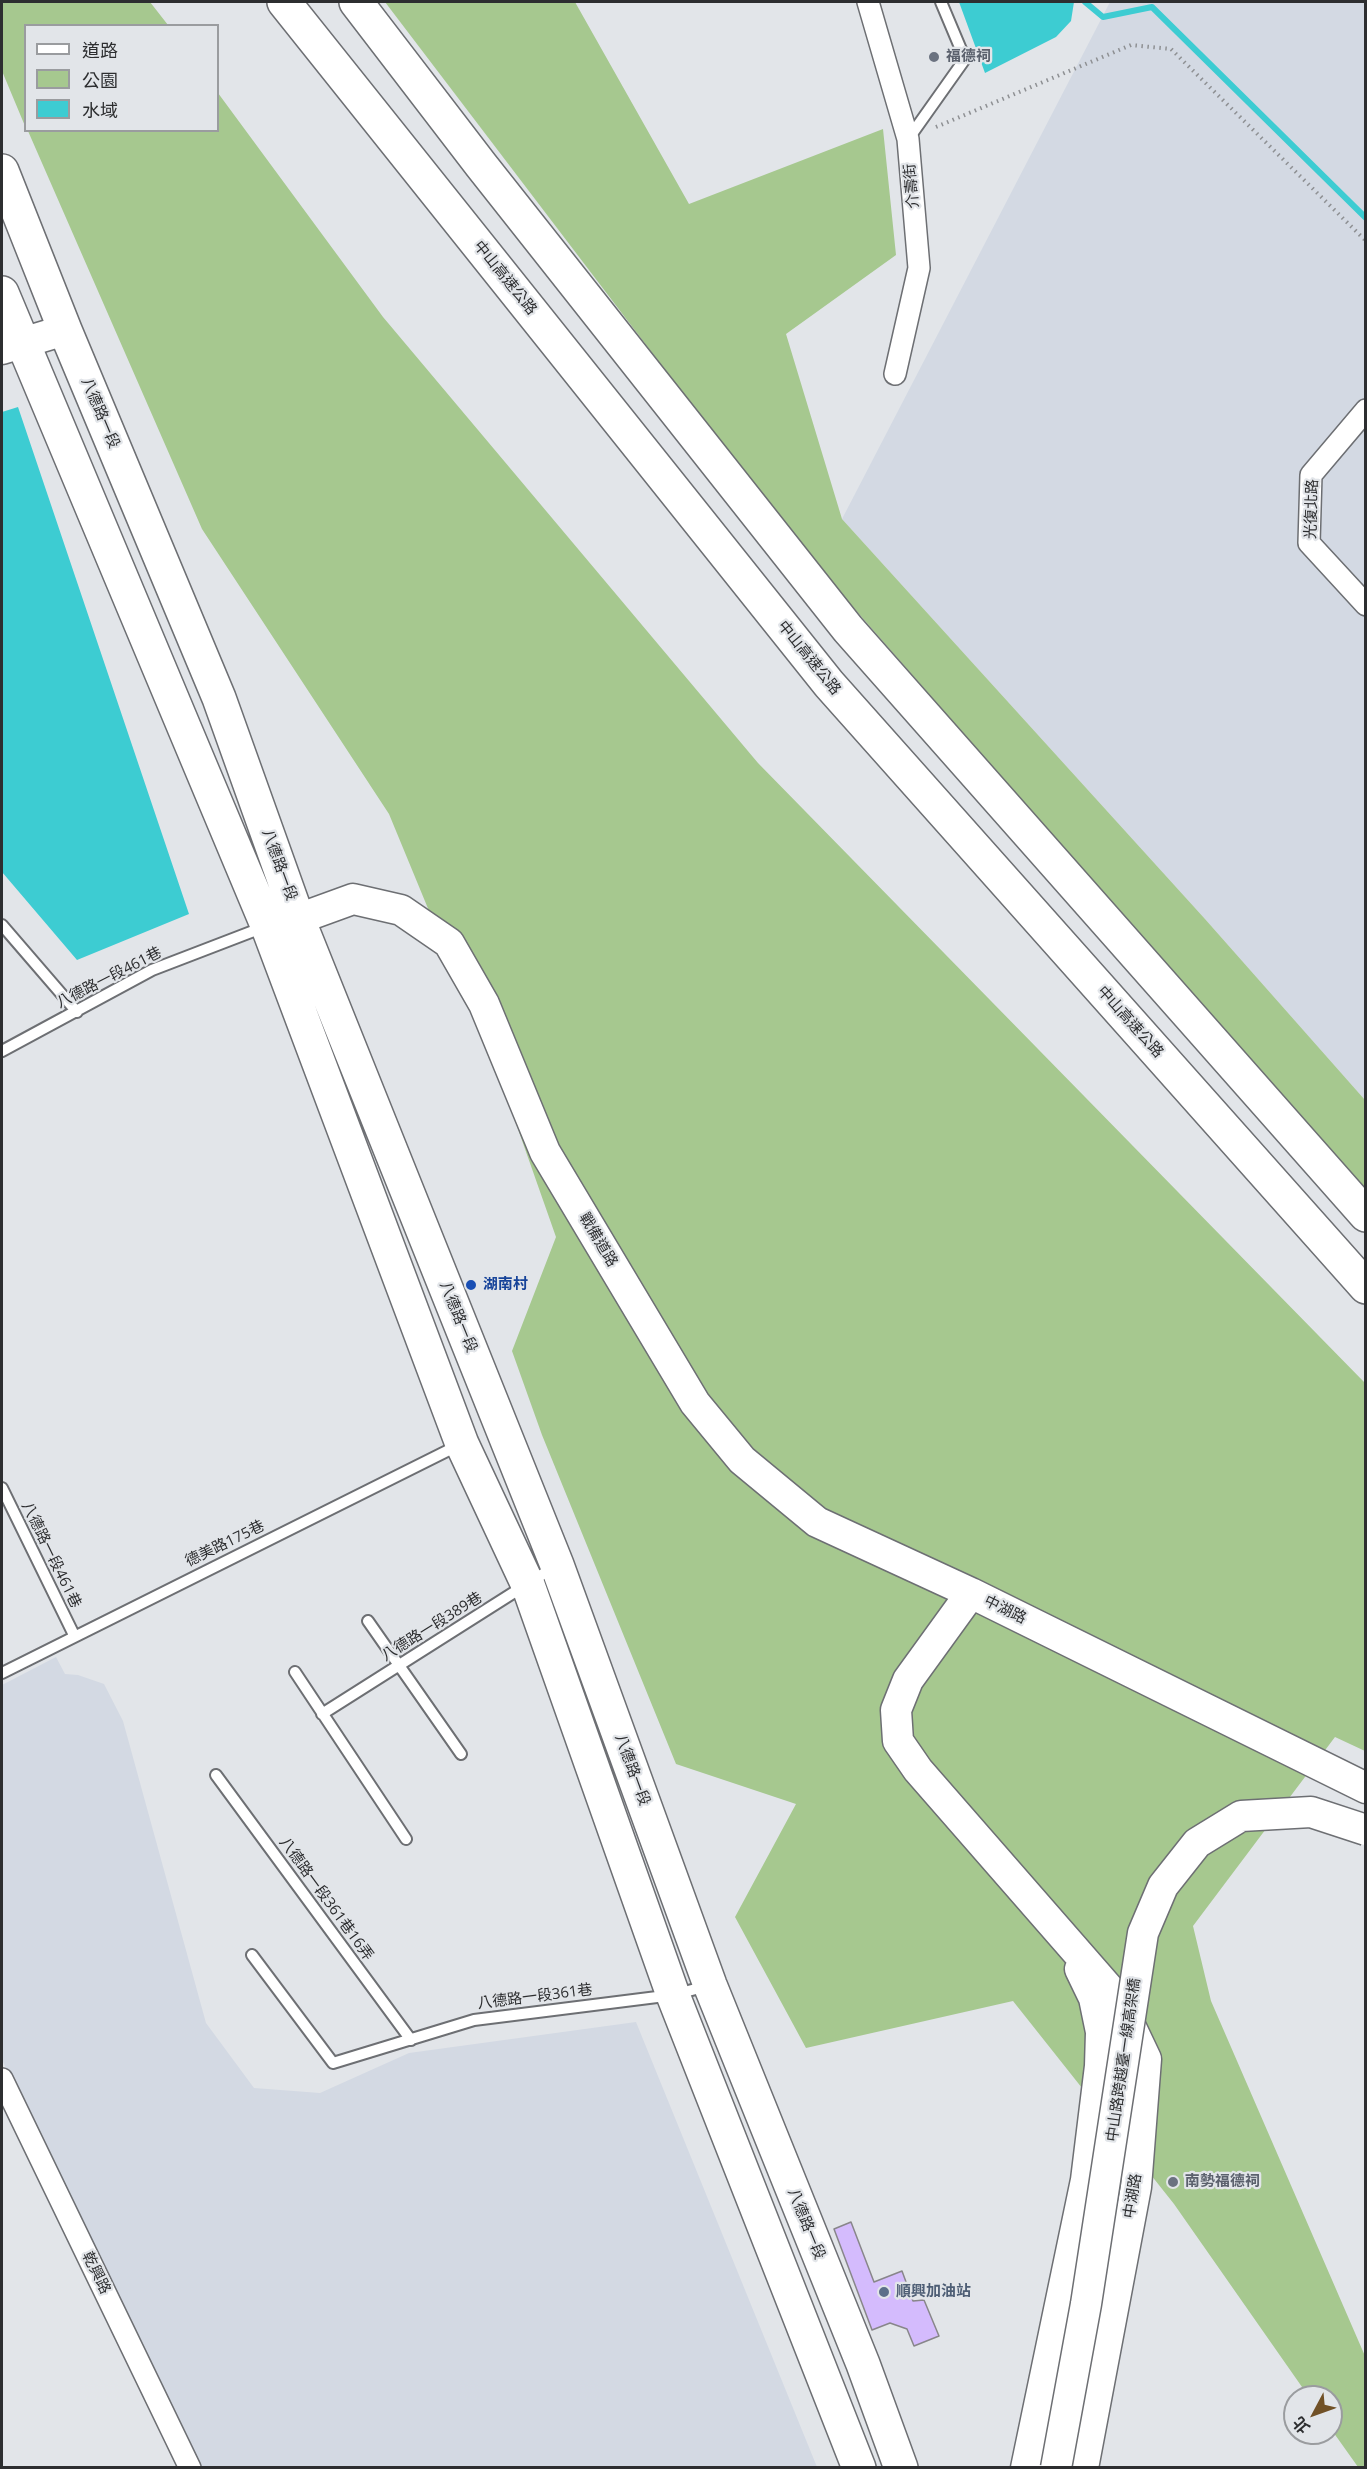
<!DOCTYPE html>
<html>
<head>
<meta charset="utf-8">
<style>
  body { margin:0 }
  #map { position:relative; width:1367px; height:2469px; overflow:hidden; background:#e2e5e9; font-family:"Open Sans","Noto Sans TC",sans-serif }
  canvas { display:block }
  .frame { position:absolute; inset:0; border:3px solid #2d2e30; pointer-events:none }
  .legend { position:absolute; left:24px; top:24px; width:195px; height:108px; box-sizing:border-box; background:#e2e5e9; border:2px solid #9a9c9f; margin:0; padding:8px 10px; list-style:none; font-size:18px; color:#2d2e30 }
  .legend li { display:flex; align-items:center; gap:12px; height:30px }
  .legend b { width:30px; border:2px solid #9a9c9f }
  .north { position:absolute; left:1283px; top:2385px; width:60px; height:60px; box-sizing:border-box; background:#e2e5e9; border:2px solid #9a9c9f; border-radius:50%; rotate:229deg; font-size:16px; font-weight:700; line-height:24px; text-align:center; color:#2d2e30 }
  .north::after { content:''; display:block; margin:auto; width:21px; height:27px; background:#715127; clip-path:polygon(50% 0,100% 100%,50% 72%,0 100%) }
</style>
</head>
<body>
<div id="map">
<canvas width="1367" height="2469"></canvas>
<div class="frame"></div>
<ul class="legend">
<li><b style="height:8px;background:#fff"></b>道路</li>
<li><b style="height:16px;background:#a6c88f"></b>公園</li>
<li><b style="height:16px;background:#3dccd2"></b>水域</li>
</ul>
<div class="north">北</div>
</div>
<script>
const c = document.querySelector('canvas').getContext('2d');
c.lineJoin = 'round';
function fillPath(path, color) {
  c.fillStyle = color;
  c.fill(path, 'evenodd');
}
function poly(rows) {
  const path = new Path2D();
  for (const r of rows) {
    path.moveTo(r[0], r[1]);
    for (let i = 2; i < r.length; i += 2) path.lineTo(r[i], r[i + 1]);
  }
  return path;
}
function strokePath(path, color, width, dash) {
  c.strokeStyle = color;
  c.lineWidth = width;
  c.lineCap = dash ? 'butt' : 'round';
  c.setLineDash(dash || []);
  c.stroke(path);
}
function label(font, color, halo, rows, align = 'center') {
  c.font = font + ' "Open Sans","Noto Sans TC",sans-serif';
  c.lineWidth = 4.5;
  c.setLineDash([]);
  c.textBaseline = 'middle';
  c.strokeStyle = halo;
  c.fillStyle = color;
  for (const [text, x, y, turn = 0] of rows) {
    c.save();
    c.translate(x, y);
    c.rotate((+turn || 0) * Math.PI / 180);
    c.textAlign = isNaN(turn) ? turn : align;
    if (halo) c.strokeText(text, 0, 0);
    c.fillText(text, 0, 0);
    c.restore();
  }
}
fillPath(poly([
  [1110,2,1365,2,1365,1100,1205,919,842,519],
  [56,1657,65,1674,78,1675,104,1684,123,1721,206,2023,254,2088,320,2093,409,2053,636,2022,817,2467,201,2467,2,2060,2,1685]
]), '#d3d9e3');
fillPath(poly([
  [2,2,150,2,168,25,26,26,25,126,2,71],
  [385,2,575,2,689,204,883,129,896,255,786,334,842,519,1205,919,1365,1100,1365,1188,1247,1058,796,542],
  [218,93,383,317,758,763,1365,1383,1365,1751,1335,1737,1193,1926,1211,2001,1365,2356,1365,2467,1358,2467,1331,2429,1331,2397,1309,2397,1174,2204,1013,2001,806,2048,735,1917,796,1804,676,1764,542,1435,512,1351,556,1237,512,1112,389,814,202,529,28,131,218,130]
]), '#a6c88f');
fillPath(poly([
  [959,2,1074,2,1071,21,1056,37,985,73],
  [18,407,189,914,77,960,2,872,2,412]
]), '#3dccd2');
strokePath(poly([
  [1085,2,1103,17,1152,7,1366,218]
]), '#3dccd2', 6);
const building = poly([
  [851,2222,874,2282,902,2271,913,2301,924,2300,939,2336,914,2346,907,2329,890,2323,872,2330,834,2229,851,2222]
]);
fillPath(building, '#d4bbfd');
strokePath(building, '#88868a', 1.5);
const lane = poly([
  [909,138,965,59,941,2],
  [2,925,77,1012],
  [2,1051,152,970,264,927],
  [2,1488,74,1635],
  [368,1621,461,1754],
  [295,1672,406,1839],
  [2,1673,459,1445],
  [322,1714,554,1567],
  [216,1775,411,2040],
  [252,1955,333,2063,474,2020,673,1995,707,1986]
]);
const street = poly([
  [868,2,908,139,919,268,895,374],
  [1366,410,1311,475,1309,543,1366,605],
  [2,2079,190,2468]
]);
const secondary = poly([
  [2,349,65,330],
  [275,923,298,919,353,899,401,910,449,943,484,1004,545,1152,695,1403,742,1460,817,1522,971,1593,1366,1788],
  [971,1593,908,1680,896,1710,898,1741,918,1770,1117,1998,1146,2059,1136,2187,1083,2468],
  [1026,2468,1086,2180,1100,2066,1101,2032,1094,1998,1080,1969]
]);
const primary = poly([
  [2,171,65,330,219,698,298,919,557,1565,710,1985,863,2364,901,2468],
  [2,293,267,925,462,1444,528,1585,673,1995,859,2468]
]);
const highway = poly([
  [284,2,829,684,1366,1287],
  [356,2,481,165,848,629,1366,1215]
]);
strokePath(lane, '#6d6f73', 14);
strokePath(street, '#6d6f73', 24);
strokePath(secondary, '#6d6f73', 33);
strokePath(primary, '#6d6f73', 36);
strokePath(highway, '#6d6f73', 36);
strokePath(poly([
  [936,127,1131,45,1171,49,1366,241]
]), '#8e9093', 4, [1.5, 4.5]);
strokePath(lane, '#fff', 10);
strokePath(street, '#fff', 21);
strokePath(secondary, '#fff', 30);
strokePath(primary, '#fff', 33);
strokePath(highway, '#fff', 33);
const secondaryBridge = poly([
  [1056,2468,1086,2304,1143,1933,1163,1886,1197,1843,1241,1816,1311,1812,1366,1830]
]);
strokePath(secondaryBridge, '#6d6f73', 33, []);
strokePath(secondaryBridge, '#fff', 30);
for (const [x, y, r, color] of [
  [934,57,6,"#6b7280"],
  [471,1285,6,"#1a4fb4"],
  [1173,2182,6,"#6b7280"],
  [884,2292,6,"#5c6f8a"]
]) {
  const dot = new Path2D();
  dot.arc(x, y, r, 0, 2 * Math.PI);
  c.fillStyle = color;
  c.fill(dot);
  strokePath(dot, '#e2e5e9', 2);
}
label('bold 15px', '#5b616d', '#e2e5e9', [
  ["福德祠",946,57],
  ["南勢福德祠",1185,2182]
], 'left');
label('15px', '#2d2e30', '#e2e5e9', [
  ["介壽街",912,186,-95],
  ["中山高速公路",505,278,51],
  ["八德路一段",100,413,67],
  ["光復北路",1312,509,-88],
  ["中山高速公路",809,658,51],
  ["八德路一段",279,865,70],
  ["八德路一段461巷",109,978,-27],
  ["中山高速公路",1130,1022,48],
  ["戰備道路",598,1240,59],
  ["八德路一段",458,1317,68],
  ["德美路175巷",225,1544,-26],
  ["八德路一段461巷",51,1555,64],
  ["中湖路",1005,1610,26],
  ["八德路一段389巷",432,1627,-32],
  ["八德路一段",632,1770,70],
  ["八德路一段361巷16弄",326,1899,54],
  ["八德路一段361巷",535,1997,-7],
  ["中山路跨越臺一線高架橋",1124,2060,-82],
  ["中湖路",1133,2196,-81],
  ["八德路一段",806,2224,68],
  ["乾興路",96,2273,64]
]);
label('bold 15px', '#164399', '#e2e5e9', [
  ["湖南村",483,1285]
], 'left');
label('bold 15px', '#4e5e75', '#e2e5e9', [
  ["順興加油站",896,2292]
], 'left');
</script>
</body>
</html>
